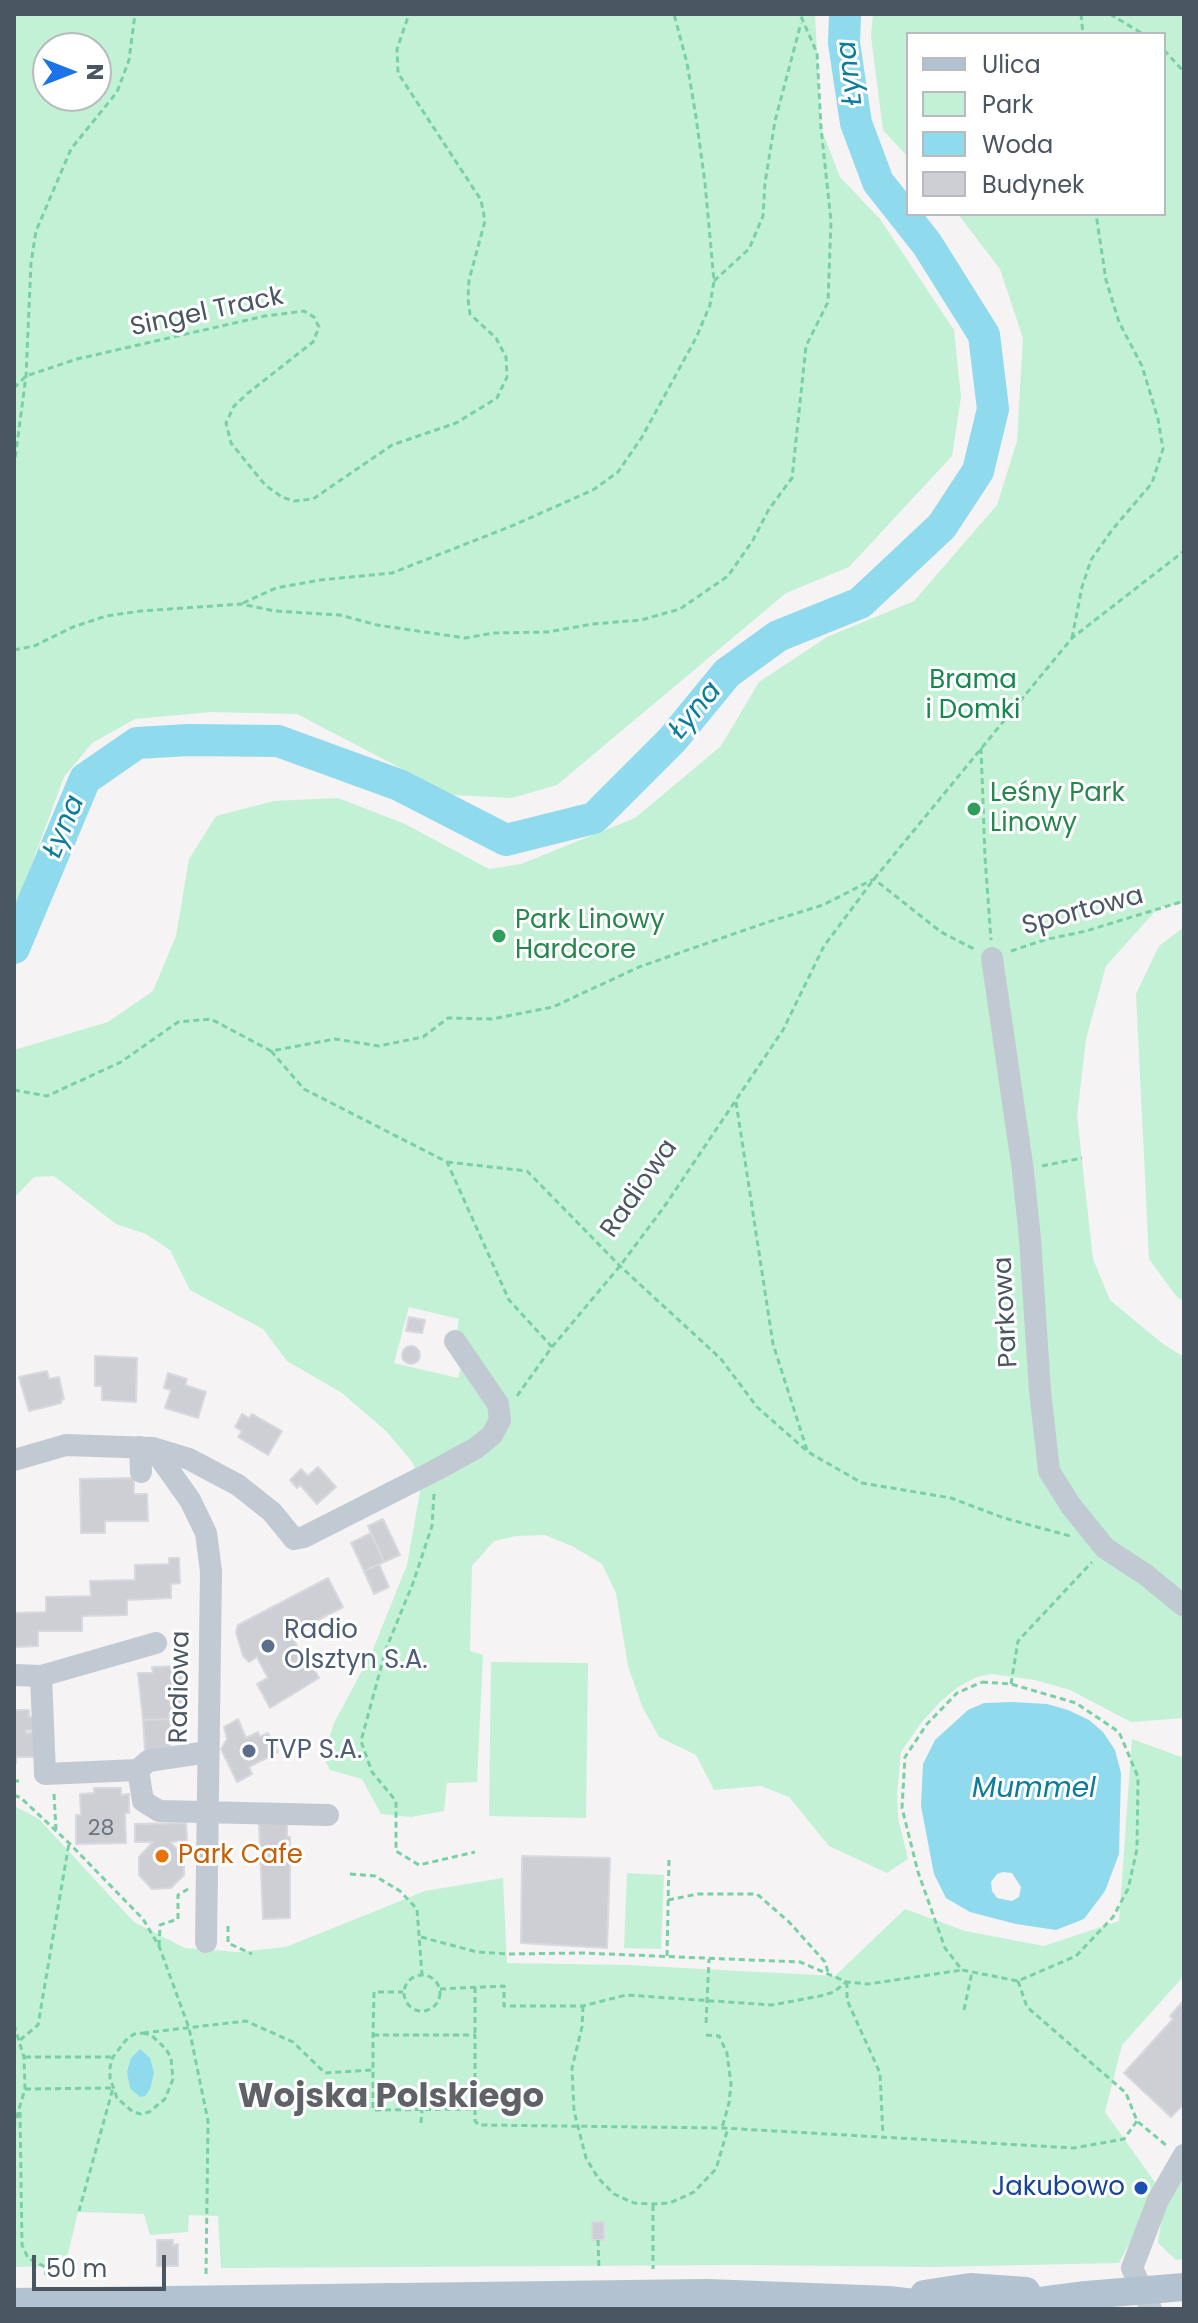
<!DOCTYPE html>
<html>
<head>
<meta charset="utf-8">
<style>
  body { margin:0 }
  #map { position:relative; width:1198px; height:2323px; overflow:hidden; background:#f5f3f3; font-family:Poppins,sans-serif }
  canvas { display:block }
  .frame { position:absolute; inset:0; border:16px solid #4a5661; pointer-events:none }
  .legend { position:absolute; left:906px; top:32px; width:260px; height:184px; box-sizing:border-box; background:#fff; border:2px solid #b7bbc0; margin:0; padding:10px 14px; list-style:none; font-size:24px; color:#4a5661 }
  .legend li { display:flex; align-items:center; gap:16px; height:40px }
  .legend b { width:40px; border:2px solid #b7bbc0 }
  .north { position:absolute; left:32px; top:32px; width:80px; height:80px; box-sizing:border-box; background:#fff; border:2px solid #b7bbc0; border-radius:50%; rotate:90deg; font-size:22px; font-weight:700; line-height:32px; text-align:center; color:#4a5661 }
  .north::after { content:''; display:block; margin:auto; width:28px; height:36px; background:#1a73e8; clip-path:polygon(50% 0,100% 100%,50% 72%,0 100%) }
  .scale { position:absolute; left:32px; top:2255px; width:134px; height:36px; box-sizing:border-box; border:4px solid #4a5661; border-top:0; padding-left:10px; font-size:24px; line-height:28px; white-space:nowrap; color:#4a5661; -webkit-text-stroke:6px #fff; paint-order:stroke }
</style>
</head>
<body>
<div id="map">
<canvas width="1198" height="2323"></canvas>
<div class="frame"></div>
<ul class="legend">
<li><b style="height:10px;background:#b3c2d1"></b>Ulica</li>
<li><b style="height:22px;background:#c3f1d5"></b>Park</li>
<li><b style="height:22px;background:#90daee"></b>Woda</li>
<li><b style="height:22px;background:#cdcfd5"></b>Budynek</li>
</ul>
<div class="north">N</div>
<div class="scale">50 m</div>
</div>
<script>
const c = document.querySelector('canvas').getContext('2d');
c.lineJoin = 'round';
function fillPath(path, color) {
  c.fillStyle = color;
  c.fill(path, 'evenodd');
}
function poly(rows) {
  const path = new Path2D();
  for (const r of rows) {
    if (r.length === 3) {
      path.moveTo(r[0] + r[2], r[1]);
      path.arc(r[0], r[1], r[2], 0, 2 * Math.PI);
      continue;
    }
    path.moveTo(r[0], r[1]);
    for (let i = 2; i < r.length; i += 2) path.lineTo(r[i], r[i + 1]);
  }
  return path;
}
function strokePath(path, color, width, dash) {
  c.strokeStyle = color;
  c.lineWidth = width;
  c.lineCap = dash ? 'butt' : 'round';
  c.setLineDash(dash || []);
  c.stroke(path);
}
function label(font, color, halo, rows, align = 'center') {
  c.font = font + ' Poppins,sans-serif';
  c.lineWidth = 6;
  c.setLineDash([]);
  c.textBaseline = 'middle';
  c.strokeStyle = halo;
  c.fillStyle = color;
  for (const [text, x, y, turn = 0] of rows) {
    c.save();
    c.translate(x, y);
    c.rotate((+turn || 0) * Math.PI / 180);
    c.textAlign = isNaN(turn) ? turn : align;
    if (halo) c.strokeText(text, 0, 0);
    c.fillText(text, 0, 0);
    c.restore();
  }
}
fillPath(poly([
  [14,14,815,14,821,128,840,177,880,219,954,330,961,397,952,456,849,567,786,593,557,785,512,798,452,795,297,714,211,712,135,719,92,743,64,777,14,911],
  [96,48,96,96,48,96,48,48],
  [873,14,1184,14,1184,903,1159,907,1106,966,1086,1039,1077,1116,1093,1259,1110,1300,1163,1344,1184,1357,1184,1718,1131,1722,1070,1690,1035,1680,992,1674,977,1677,958,1687,941,1701,921,1723,901,1752,897,1795,898,1818,908,1859,887,1873,829,1846,789,1797,761,1786,714,1790,696,1755,659,1737,642,1706,628,1666,616,1593,602,1564,572,1546,545,1535,516,1536,494,1541,472,1566,470,1651,483,1655,477,1782,447,1783,444,1811,411,1817,381,1814,362,1779,330,1770,323,1756,334,1723,372,1652,407,1565,421,1486,413,1463,386,1431,342,1393,287,1361,263,1329,190,1290,170,1250,146,1234,116,1224,54,1176,34,1177,14,1198,14,1050,108,1022,153,991,176,936,189,859,216,816,274,801,338,798,405,824,489,869,521,864,635,818,721,746,759,682,827,637,914,601,997,505,1017,441,1023,338,1000,269,958,214,1164,214,1164,34,908,34,908,157,883,130,871,36],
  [409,1307,459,1319,454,1351,462,1363,458,1378,394,1363],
  [1184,927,1184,1302,1176,1296,1149,1259,1136,994,1159,946],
  [491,1662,588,1663,586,1818,489,1816],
  [1132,1739,1184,1758,1184,1966,1181,1979,1122,2045,1105,2112,1159,2188,1119,2263,933,2267,742,2265,221,2268,218,2216,189,2215,188,2232,150,2235,144,2214,78,2212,65,2266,14,2267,14,1806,39,1819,134,1922,185,1948,238,1952,286,1947,425,1891,503,1878,507,1963,628,1965,835,1976,905,1909,965,1931,1044,1946,1119,1921],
  [627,1873,664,1875,661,1949,624,1948],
  [1184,2173,1184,2259,1176,2260,1158,2243,1165,2195]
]), '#c3f1d5');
fillPath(poly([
  [1013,1702,1047,1704,1068,1710,1089,1720,1103,1732,1115,1750,1121,1773,1119,1854,1105,1891,1084,1919,1056,1930,1016,1924,970,1912,946,1898,934,1874,921,1806,923,1764,935,1740,968,1710,984,1703],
  [1003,1872,1012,1873,1021,1887,1019,1897,1012,1901,997,1898,992,1891,991,1882,997,1874],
  [140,2049,150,2058,154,2073,150,2089,145,2096,140,2097,130,2088,127,2072,131,2058]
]), '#90daee');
strokePath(poly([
  [14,948,85,779,137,743,189,740,278,741,399,785,506,840,594,818,672,740,727,673,778,636,860,603,942,526,978,471,993,409,984,335,927,244,878,182,856,123,844,43,845,14]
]), '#90daee', 32);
const building = poly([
  [409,1317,425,1320,422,1333,406,1331,409,1317],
  [411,1355,9],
  [95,1356,137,1358,136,1402,102,1400,102,1386,95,1386,95,1356],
  [47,1371,49,1379,59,1377,64,1399,61,1400,61,1403,29,1411,19,1377,47,1371],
  [168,1373,187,1379,185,1385,206,1392,198,1418,165,1408,171,1390,164,1388,168,1373],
  [242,1414,249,1418,252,1414,282,1431,268,1455,238,1437,242,1431,235,1427,242,1414],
  [318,1467,336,1487,317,1504,300,1485,297,1488,290,1480,301,1469,308,1476,318,1467],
  [134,1478,134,1494,147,1494,148,1521,105,1521,105,1533,81,1533,80,1479,134,1478],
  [383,1519,400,1555,384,1562,368,1526,383,1519],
  [371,1533,384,1562,364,1571,351,1543,371,1533],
  [169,1558,179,1558,180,1583,171,1584,171,1598,127,1600,127,1615,82,1616,82,1631,38,1631,38,1646,14,1647,14,1613,46,1612,46,1597,91,1596,90,1581,135,1580,135,1565,169,1564,169,1558],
  [379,1564,389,1587,374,1594,364,1571,379,1564],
  [328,1578,343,1607,291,1634,303,1658,307,1656,319,1678,270,1708,257,1684,268,1678,257,1657,249,1662,243,1656,236,1632,238,1625,328,1578],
  [179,1666,179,1674,187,1674,187,1691,183,1691,184,1713,169,1713,170,1719,143,1720,138,1673,153,1673,152,1667,179,1666],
  [14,1710,29,1710,29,1717,37,1717,37,1730,26,1730,26,1733,34,1732,34,1757,16,1757,16,1763,14,1763,14,1710],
  [170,1719,170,1750,145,1751,143,1720,170,1719],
  [238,1719,246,1738,258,1732,260,1737,268,1733,278,1752,249,1767,252,1774,237,1782,221,1749,227,1739,224,1727,238,1719],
  [94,1788,121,1788,121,1795,129,1794,129,1813,125,1813,126,1843,76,1844,76,1815,81,1815,80,1794,94,1793,94,1788],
  [186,1823,187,1841,170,1842,184,1856,184,1875,171,1888,152,1889,139,1875,139,1857,153,1842,135,1842,135,1824,186,1823],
  [287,1823,287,1837,290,1837,290,1918,263,1919,259,1824,287,1823],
  [522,1856,610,1858,607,1948,521,1943,522,1856],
  [1184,2000,1184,2104,1171,2117,1124,2073,1173,2019,1170,2016,1184,2000],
  [592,2222,604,2222,604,2240,592,2240,592,2222],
  [157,2240,173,2240,173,2245,178,2244,178,2266,157,2266,157,2240]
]);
fillPath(building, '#cdcfd5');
strokePath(building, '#d7d9de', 2);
strokePath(poly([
  [1081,14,1083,34],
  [1110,14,1143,34],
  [1164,50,1184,72],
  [714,281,749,249,763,216,765,183,775,121,801,23],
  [14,388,26,376,77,359,265,316,304,311,314,317,319,327,313,342,248,393,234,406,226,423,231,443,265,485,282,497,294,501,313,499,392,445,456,423,497,398,507,377,506,357,496,338,470,314,468,299,469,280,485,221,481,200,398,73,397,49,409,14],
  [14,467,26,376,31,263,36,231,71,149,117,92,129,60,135,14],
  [243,603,276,588,320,580,392,573,514,525,593,490,618,472,642,437,696,338,710,305,714,281,705,183,696,117,687,63,674,14],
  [1072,638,1082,587,1091,560,1112,530,1152,483,1163,449,1158,419,1142,366,1119,322,1106,280,1096,214],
  [14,650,34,646,73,627,106,616,141,611,241,604,275,611,340,615,377,625,465,638,494,633,548,632,592,624,641,620,680,609,728,576,753,540,769,509,792,478,806,346,828,302,831,221,821,128,817,53,800,14],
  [981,748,985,857,991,940],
  [1011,951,1044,940,1086,931,1184,901],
  [271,1051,304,1089,447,1162,509,1300,552,1347],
  [14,1090,47,1096,121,1062,178,1022,211,1019,271,1051,335,1039,379,1046,423,1037,448,1018,492,1019,553,1007,639,967,765,923,823,905,874,879,941,932,974,949],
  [736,1102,773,1344,807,1450],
  [447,1162,527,1171,620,1266,721,1359,757,1407,808,1452,862,1483,951,1498,1004,1518,1070,1536],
  [1042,1166,1082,1158],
  [517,1396,552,1347,620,1266,664,1207,783,1030,824,946,874,879,1072,638,1184,551],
  [434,1494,432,1526,413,1583,386,1649,361,1741,372,1772,396,1801,396,1851,419,1865,475,1852],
  [982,1682,1011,1684,1076,1703,1119,1732,1138,1777,1137,1849,1128,1889,1113,1917,1076,1956,1018,1981,962,1970,945,1948,918,1872,902,1808,905,1757,927,1724,957,1693,982,1682],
  [1011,1684,1018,1641,1092,1562],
  [14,1781,19,1781],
  [54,1794,56,1830],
  [14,1795,21,1798,69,1843,143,1919,159,1946,189,2028,208,2121,206,2275],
  [350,1874,375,1876,400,1891,417,1909,422,1975],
  [668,1900,698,1894,757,1894,789,1922,825,1962,828,1972],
  [228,1926,228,1943,252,1954],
  [421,1937,477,1952,509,1954,582,1953,800,1962,847,1982,868,1984,962,1970],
  [159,1946,160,1925,178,1919,178,1895,188,1889],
  [667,1956,669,1859],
  [422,1993,18],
  [1018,1981,1027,2007,1126,2093,1137,2121,1167,2146],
  [847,1982,847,2000,880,2073,883,2135],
  [475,1987,475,2035],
  [440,1989,504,1986,504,2006,583,2006,626,1995,772,2005,820,1996,834,1992,846,1982],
  [583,2006,582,2027,572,2068,574,2111,586,2158,598,2178,614,2194,634,2203,653,2204,670,2203,694,2192,716,2169,728,2128],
  [964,2010,972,1972],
  [706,2023,709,1959],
  [14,2025,24,2057,25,2089,14,2126],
  [143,2033,246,2021,293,2042,325,2073,373,2070],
  [143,2033,151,2035,166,2049,171,2058,173,2079,165,2099,149,2112,141,2114,133,2112,117,2098,110,2078,110,2067,113,2057,126,2040,134,2034,143,2033],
  [373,2035,475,2035,475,2109,373,2110,373,2035,374,1992,403,1992],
  [706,2035,719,2036,727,2053,731,2084,729,2103,722,2128],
  [20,2040,38,2025,69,1843],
  [25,2057,113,2057],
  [25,2089,113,2088,79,2211],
  [475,2109,475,2121,479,2125,722,2128,1074,2148,1124,2139,1137,2121],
  [20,2112,22,2245,28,2258,45,2267,46,2275],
  [421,2123,422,2109],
  [653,2205,653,2269],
  [598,2240,599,2270]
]), '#7ad0a6', 3, [6, 4]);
strokePath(poly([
  [992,958,1023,1171,1030,1239,1040,1391,1049,1471,1071,1506,1105,1548,1146,1575,1184,1606],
  [140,1447,141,1472],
  [153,1448,189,1459,238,1485,272,1512,294,1539,304,1537,436,1470,476,1448,492,1435,500,1420,498,1404,455,1341],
  [14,1460,66,1445,153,1448,190,1500,206,1533,211,1571,206,1942],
  [14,1675,41,1676,156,1643],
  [41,1676,45,1774,138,1770],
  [208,1752,148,1761,138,1770,143,1801,159,1811,328,1815],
  [1151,2309,1132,2268,1158,2200,1184,2155]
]), '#c1cad2', 22);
strokePath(poly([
  [924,2294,970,2287,1026,2291],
  [14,2302,707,2293,889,2300,963,2309],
  [978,2309,1086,2295,1184,2287]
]), '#b3c2d1', 28);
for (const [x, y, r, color] of [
  [974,809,8,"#2e9e5b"],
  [499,936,8,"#2e9e5b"],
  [268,1646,8,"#5c6f8a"],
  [249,1751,8,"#5c6f8a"],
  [162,1856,8,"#e8710a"],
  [1141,2188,8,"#1a4fb4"]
]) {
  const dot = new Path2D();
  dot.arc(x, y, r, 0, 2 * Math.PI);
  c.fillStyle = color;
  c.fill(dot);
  strokePath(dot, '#fff', 3);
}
label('22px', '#6b747e', null, [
  ["28",101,1829]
]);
label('26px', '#4a5661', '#fff', [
  ["Singel Track",207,313,-12],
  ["Sportowa",1083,912,-15],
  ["Radiowa",640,1189,-55],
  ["Parkowa",1007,1312,-93],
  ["Radiowa",181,1687,-89]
]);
label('26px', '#17864f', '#fff', [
  ["Brama",973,681],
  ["i Domki",973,711]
]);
label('26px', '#27864d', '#fff', [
  ["Leśny Park",990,794],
  ["Linowy",990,824],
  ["Park Linowy",515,921],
  ["Hardcore",515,951]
], 'left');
label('26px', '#4e5e75', '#fff', [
  ["Radio",284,1631],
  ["Olsztyn S.A.",284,1661],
  ["TVP S.A.",265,1751]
], 'left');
label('26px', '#c56008', '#fff', [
  ["Park Cafe",178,1856]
], 'left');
label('26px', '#164399', '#fff', [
  ["Jakubowo",1125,2188]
], 'right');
label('italic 28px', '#0c7c9b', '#fff', [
  ["Łyna",851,73,-96],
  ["Łyna",696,711,-50],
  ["Łyna",65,827,-67],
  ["Mummel",1034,1790]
]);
label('bold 34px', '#5f6368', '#fff', [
  ["Wojska Polskiego",391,2098]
]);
</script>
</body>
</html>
